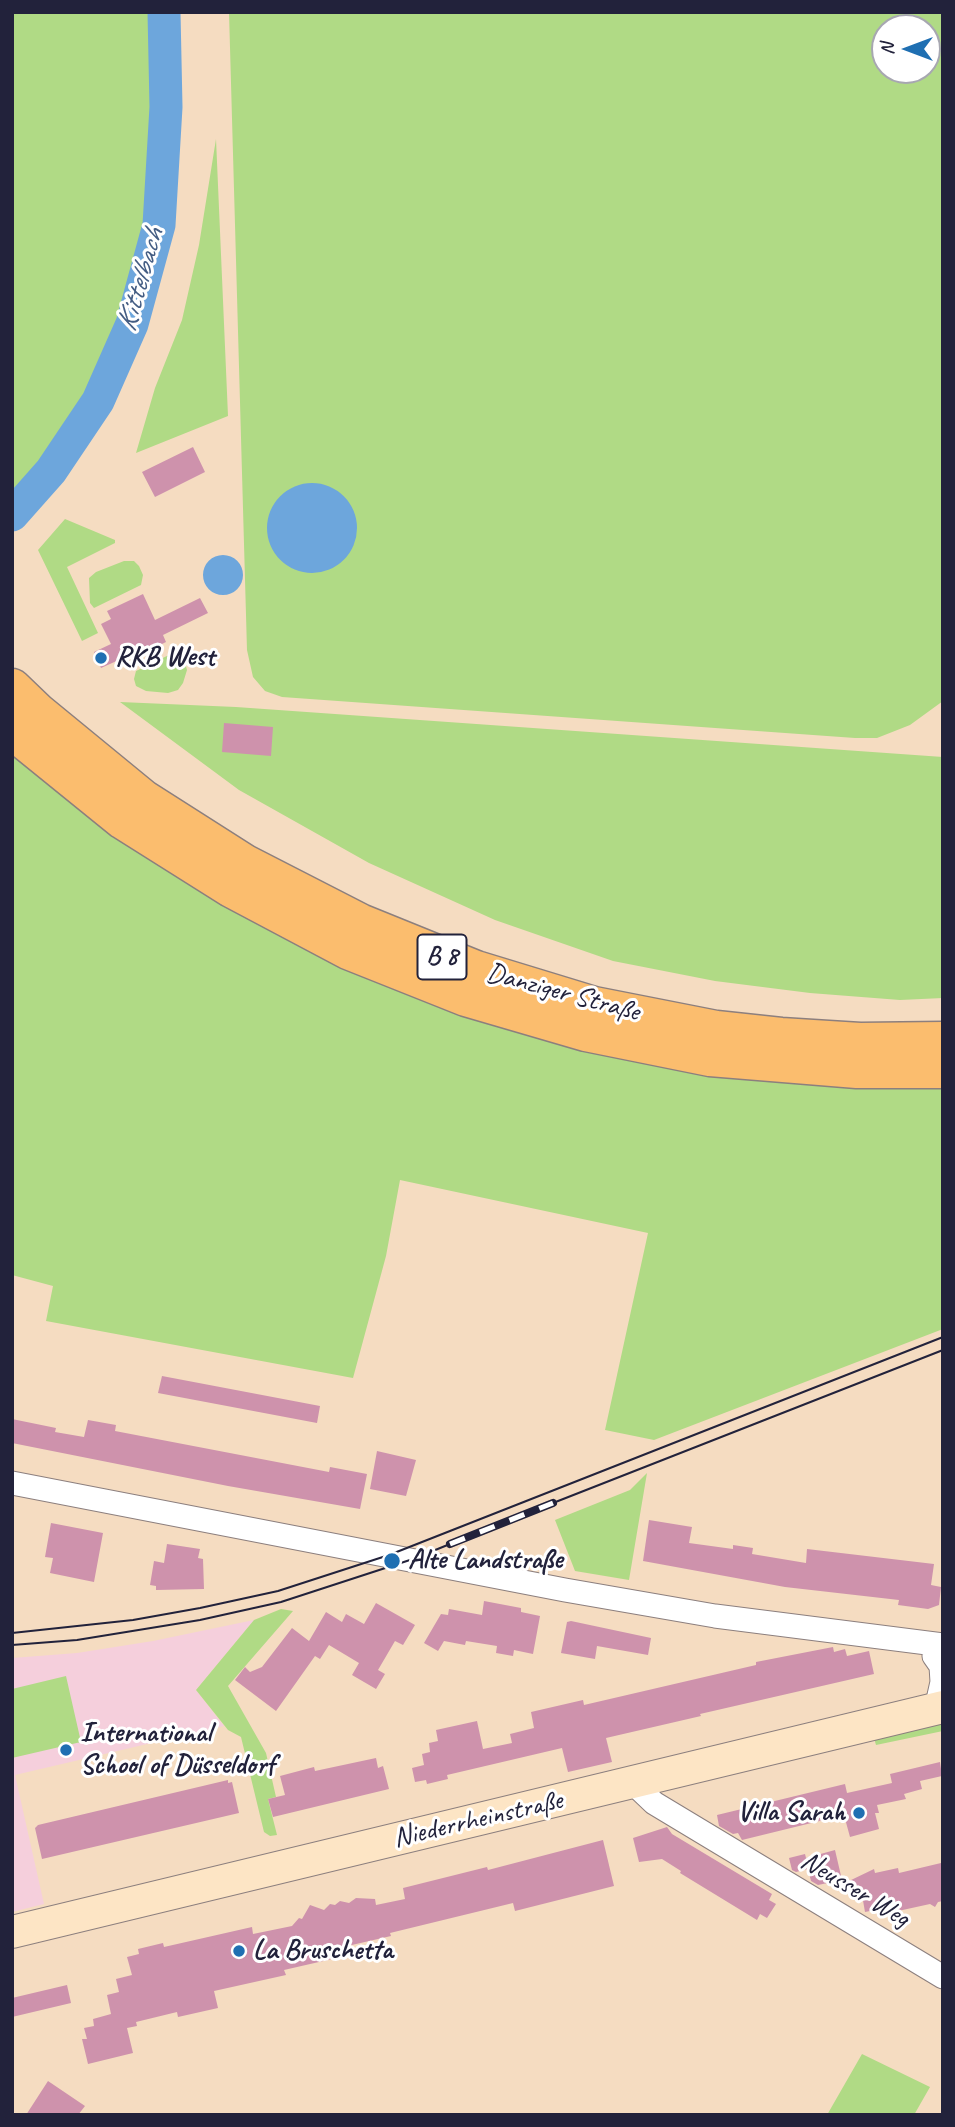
<!DOCTYPE html>
<html>
<head>
<meta charset="utf-8">
<style>
  body { margin:0 }
  #map { position:relative; width:955px; height:2127px; overflow:hidden; background:#f5dcc1; font-family:Caveat,sans-serif }
  canvas { display:block }
  .frame { position:absolute; inset:0; border:14px solid #22223b; pointer-events:none }
  .north { position:absolute; left:871px; top:14px; width:70px; height:70px; box-sizing:border-box; background:#fff; border:2px solid #a7a7b1; border-radius:50%; rotate:270deg; font-size:19px; font-weight:700; line-height:28px; text-align:center; color:#22223b }
  .north::after { content:''; display:block; margin:auto; width:24px; height:32px; background:#1f6fb2; clip-path:polygon(50% 0,100% 100%,50% 72%,0 100%) }
</style>
</head>
<body>
<div id="map">
<canvas width="955" height="2127"></canvas>
<div class="frame"></div>
<div class="north">N</div>
</div>
<script>
const c = document.querySelector('canvas').getContext('2d');
c.lineJoin = 'round';
function fillPath(path, color) {
  c.fillStyle = color;
  c.fill(path, 'evenodd');
}
function poly(rows) {
  const path = new Path2D();
  for (const r of rows) {
    if (r.length === 3) {
      path.moveTo(r[0] + r[2], r[1]);
      path.arc(r[0], r[1], r[2], 0, 2 * Math.PI);
      continue;
    }
    path.moveTo(r[0], r[1]);
    for (let i = 2; i < r.length; i += 2) path.lineTo(r[i], r[i + 1]);
  }
  return path;
}
function strokePath(path, color, width, dash) {
  c.strokeStyle = color;
  c.lineWidth = width;
  c.lineCap = dash ? 'butt' : 'round';
  c.setLineDash(dash || []);
  c.stroke(path);
}
function label(font, color, halo, rows, align = 'center') {
  c.font = font + ' Caveat,sans-serif';
  c.lineWidth = 6;
  c.setLineDash([]);
  c.textBaseline = 'middle';
  c.strokeStyle = halo;
  c.fillStyle = color;
  for (const [text, x, y, turn = 0] of rows) {
    c.save();
    c.translate(x, y);
    c.rotate((+turn || 0) * Math.PI / 180);
    c.textAlign = isNaN(turn) ? turn : align;
    if (halo) c.strokeText(text, 0, 0);
    c.fillText(text, 0, 0);
    c.restore();
  }
}
fillPath(poly([
  [254,1620,196,1690,224,1726,15,1775,44,1904,12,1912,12,1658,77,1653,153,1641]
]), '#f5cfdc');
fillPath(poly([
  [12,12,157,12,160,109,153,224,126,324,94,399,47,467,12,506],
  [229,12,943,12,943,701,910,725,877,738,855,738,282,697,265,691,253,677,247,650],
  [885,28,927,28,927,70,885,70],
  [216,139,228,416,136,453,155,388,182,320,199,245],
  [65,519,115,540,115,543,67,567,98,633,82,641,38,550],
  [124,561,134,561,139,566,143,575,141,585,94,608,90,603,89,578,96,572],
  [179,653,184,659,187,670,183,683,178,690,168,693,146,691,136,686,134,679,136,671,171,654],
  [120,702,236,707,943,757,943,998,900,1000,810,993,715,981,613,961,495,920,369,863,239,790],
  [12,744,174,873,943,1082,943,1329,654,1440,605,1430,648,1233,400,1180,386,1256,353,1378,46,1321,53,1286,12,1275],
  [647,1473,629,1580,575,1571,555,1520,630,1490],
  [281,1609,293,1611,228,1686,266,1753,276,1797,268,1799,277,1835,270,1836,264,1832,241,1737,228,1730,196,1690,254,1620],
  [66,1676,81,1742,12,1758,12,1689],
  [943,1721,943,1731,876,1745,874,1738],
  [862,2054,930,2087,914,2115,827,2115]
]), '#b0da85');
fillPath(poly([
  [312,528,45],
  [223,575,20]
]), '#6da6dc');
strokePath(poly([
  [12,515,51,471,98,401,132,324,159,225,166,107,164,12]
]), '#6da6dc', 33);
fillPath(poly([
  [193,447,205,472,155,497,142,472],
  [143,594,155,620,200,598,208,613,163,635,166,642,132,659,130,655,101,668,94,652,111,644,101,624,111,619,107,611],
  [224,723,273,727,271,756,222,752],
  [162,1376,320,1406,317,1423,158,1393],
  [12,1419,56,1428,55,1432,84,1437,88,1420,116,1425,115,1431,329,1472,330,1467,367,1474,360,1509,228,1486,12,1443],
  [377,1451,416,1460,406,1496,370,1489],
  [649,1520,692,1527,689,1543,733,1549,733,1545,753,1548,752,1554,806,1563,807,1549,934,1564,931,1585,941,1587,939,1605,928,1609,898,1605,899,1600,785,1587,643,1561],
  [51,1523,103,1533,94,1582,50,1573,53,1558,45,1557],
  [167,1544,200,1549,198,1558,203,1559,204,1589,156,1590,156,1586,150,1585,154,1561,164,1563],
  [484,1601,521,1608,521,1612,540,1616,533,1654,514,1650,513,1656,496,1653,497,1646,466,1641,465,1645,444,1641,438,1651,424,1643,441,1614,448,1615,449,1609,482,1615],
  [376,1603,415,1625,403,1645,395,1641,378,1670,385,1674,376,1689,352,1675,359,1663,329,1645,320,1659,315,1656,276,1711,235,1680,245,1667,250,1672,262,1667,292,1628,309,1641,326,1612,342,1622,346,1614,364,1624],
  [571,1621,651,1638,648,1655,597,1646,595,1659,561,1653,567,1622],
  [833,1647,834,1652,845,1649,847,1656,869,1651,874,1674,700,1714,701,1716,606,1738,612,1762,568,1772,562,1748,447,1775,448,1779,427,1784,426,1780,415,1782,412,1768,424,1765,422,1754,430,1752,429,1743,438,1741,436,1730,477,1721,483,1749,512,1743,510,1734,534,1728,531,1712,583,1700,584,1705,756,1665,756,1662],
  [376,1758,378,1768,383,1766,389,1789,273,1817,268,1799,285,1795,280,1776,314,1767,315,1771],
  [940,1762,942,1776,920,1781,922,1789,904,1794,906,1799,877,1805,879,1813,875,1813,879,1829,850,1837,844,1815,742,1840,738,1833,733,1834,719,1826,717,1815,845,1784,847,1793,892,1783,890,1774],
  [228,1780,228,1783,232,1782,239,1813,42,1859,35,1828,38,1825],
  [667,1827,672,1834,772,1894,769,1900,776,1904,767,1918,760,1914,757,1920,680,1873,681,1871,662,1859,639,1862,633,1838],
  [603,1840,614,1886,515,1911,513,1903,390,1933,391,1936,330,1950,332,1959,284,1970,286,1975,214,1991,218,2008,178,2017,177,2012,136,2022,137,2026,127,2028,133,2053,88,2064,82,2039,87,2039,84,2028,94,2026,93,2019,111,2014,107,1995,119,1992,116,1979,132,1975,127,1957,139,1954,138,1949,163,1943,164,1947,252,1927,253,1934,292,1926,299,1918,302,1919,310,1905,324,1910,330,1904,335,1905,340,1901,349,1903,356,1898,375,1899,376,1905,405,1899,403,1888,487,1867,488,1870],
  [835,1850,842,1880,818,1885,811,1881,808,1869,796,1872,792,1870,789,1858,805,1854,806,1858],
  [941,1863,943,1901,938,1902,935,1907,930,1904,898,1911,890,1907,865,1912,861,1889,849,1881,874,1869,875,1873,898,1868,899,1873],
  [67,1985,71,2003,12,2017,12,1998],
  [48,2081,85,2106,78,2115,26,2115]
]), '#ce92ac');
const street = poly([
  [12,1483,565,1590,715,1616,943,1645],
  [934,1656,941,1666,942,1682,936,1709],
  [633,1783,654,1803,943,1977]
]);
const secondary = poly([
  [12,1932,943,1707]
]);
const highway = poly([
  [12,688,37,712,143,799,245,864,360,923,476,970,594,1006,716,1030,781,1037,860,1042,943,1041],
  [12,730,123,820,231,888,348,950,466,997,586,1032,710,1057,857,1069,943,1069]
]);
strokePath(street, '#8c7f7e', 25);
strokePath(secondary, '#8c7f7e', 34);
strokePath(highway, '#8c7f7e', 41);
strokePath(street, '#fff', 23);
strokePath(secondary, '#fde5c5', 32);
strokePath(highway, '#fbbd6e', 38);
strokePath(poly([
  [553,1503,943,1350],
  [12,1633,133,1620,200,1608,278,1591,389,1555,943,1337],
  [12,1645,77,1640,200,1620,281,1602,413,1559,450,1544]
]), '#22223b', 2);
const rail = poly([
  [450,1544,553,1503]
]);
strokePath(rail, '#22223b', 8);
strokePath(rail, '#fff', 5, [16]);
for (const [x, y, r, color] of [
  [101,658,7,"#1f6fb2"],
  [392,1561,9,"#1f6fb2"],
  [66,1750,7,"#1f6fb2"],
  [859,1813,7,"#1f6fb2"],
  [239,1951,7,"#1f6fb2"]
]) {
  const dot = new Path2D();
  dot.arc(x, y, r, 0, 2 * Math.PI);
  c.fillStyle = color;
  c.fill(dot);
  strokePath(dot, '#fff', 2.5);
}
for (const [x, y, w] of [
  [442,957,49]
]) {
  const box = new Path2D();
  box.roundRect(x - w / 2, y - 22.5, w, 45, 5);
  c.fillStyle = '#fff';
  c.fill(box);
  strokePath(box, '#22223b', 2);
}
label('bold 26px', '#22223b', null, [
  ["B 8",442,957]
]);
label('bold 28px', '#22223b', '#fff', [
  ["RKB West",115,658],
  ["Alte Landstraße",408,1561],
  ["International",80,1734],
  ["School of Düsseldorf",80,1766],
  ["Villa Sarah",845,1813,"right"],
  ["La Bruschetta",253,1951]
], 'left');
label('28px', '#22223b', '#fff', [
  ["Danziger Straße",563,993,15],
  ["Niederrheinstraße",478,1820,-13],
  ["Neusser Weg",855,1890,31]
]);
label('italic 30px', '#445d83', '#fff', [
  ["Kittelbach",141,280,-74]
]);
</script>
</body>
</html>
